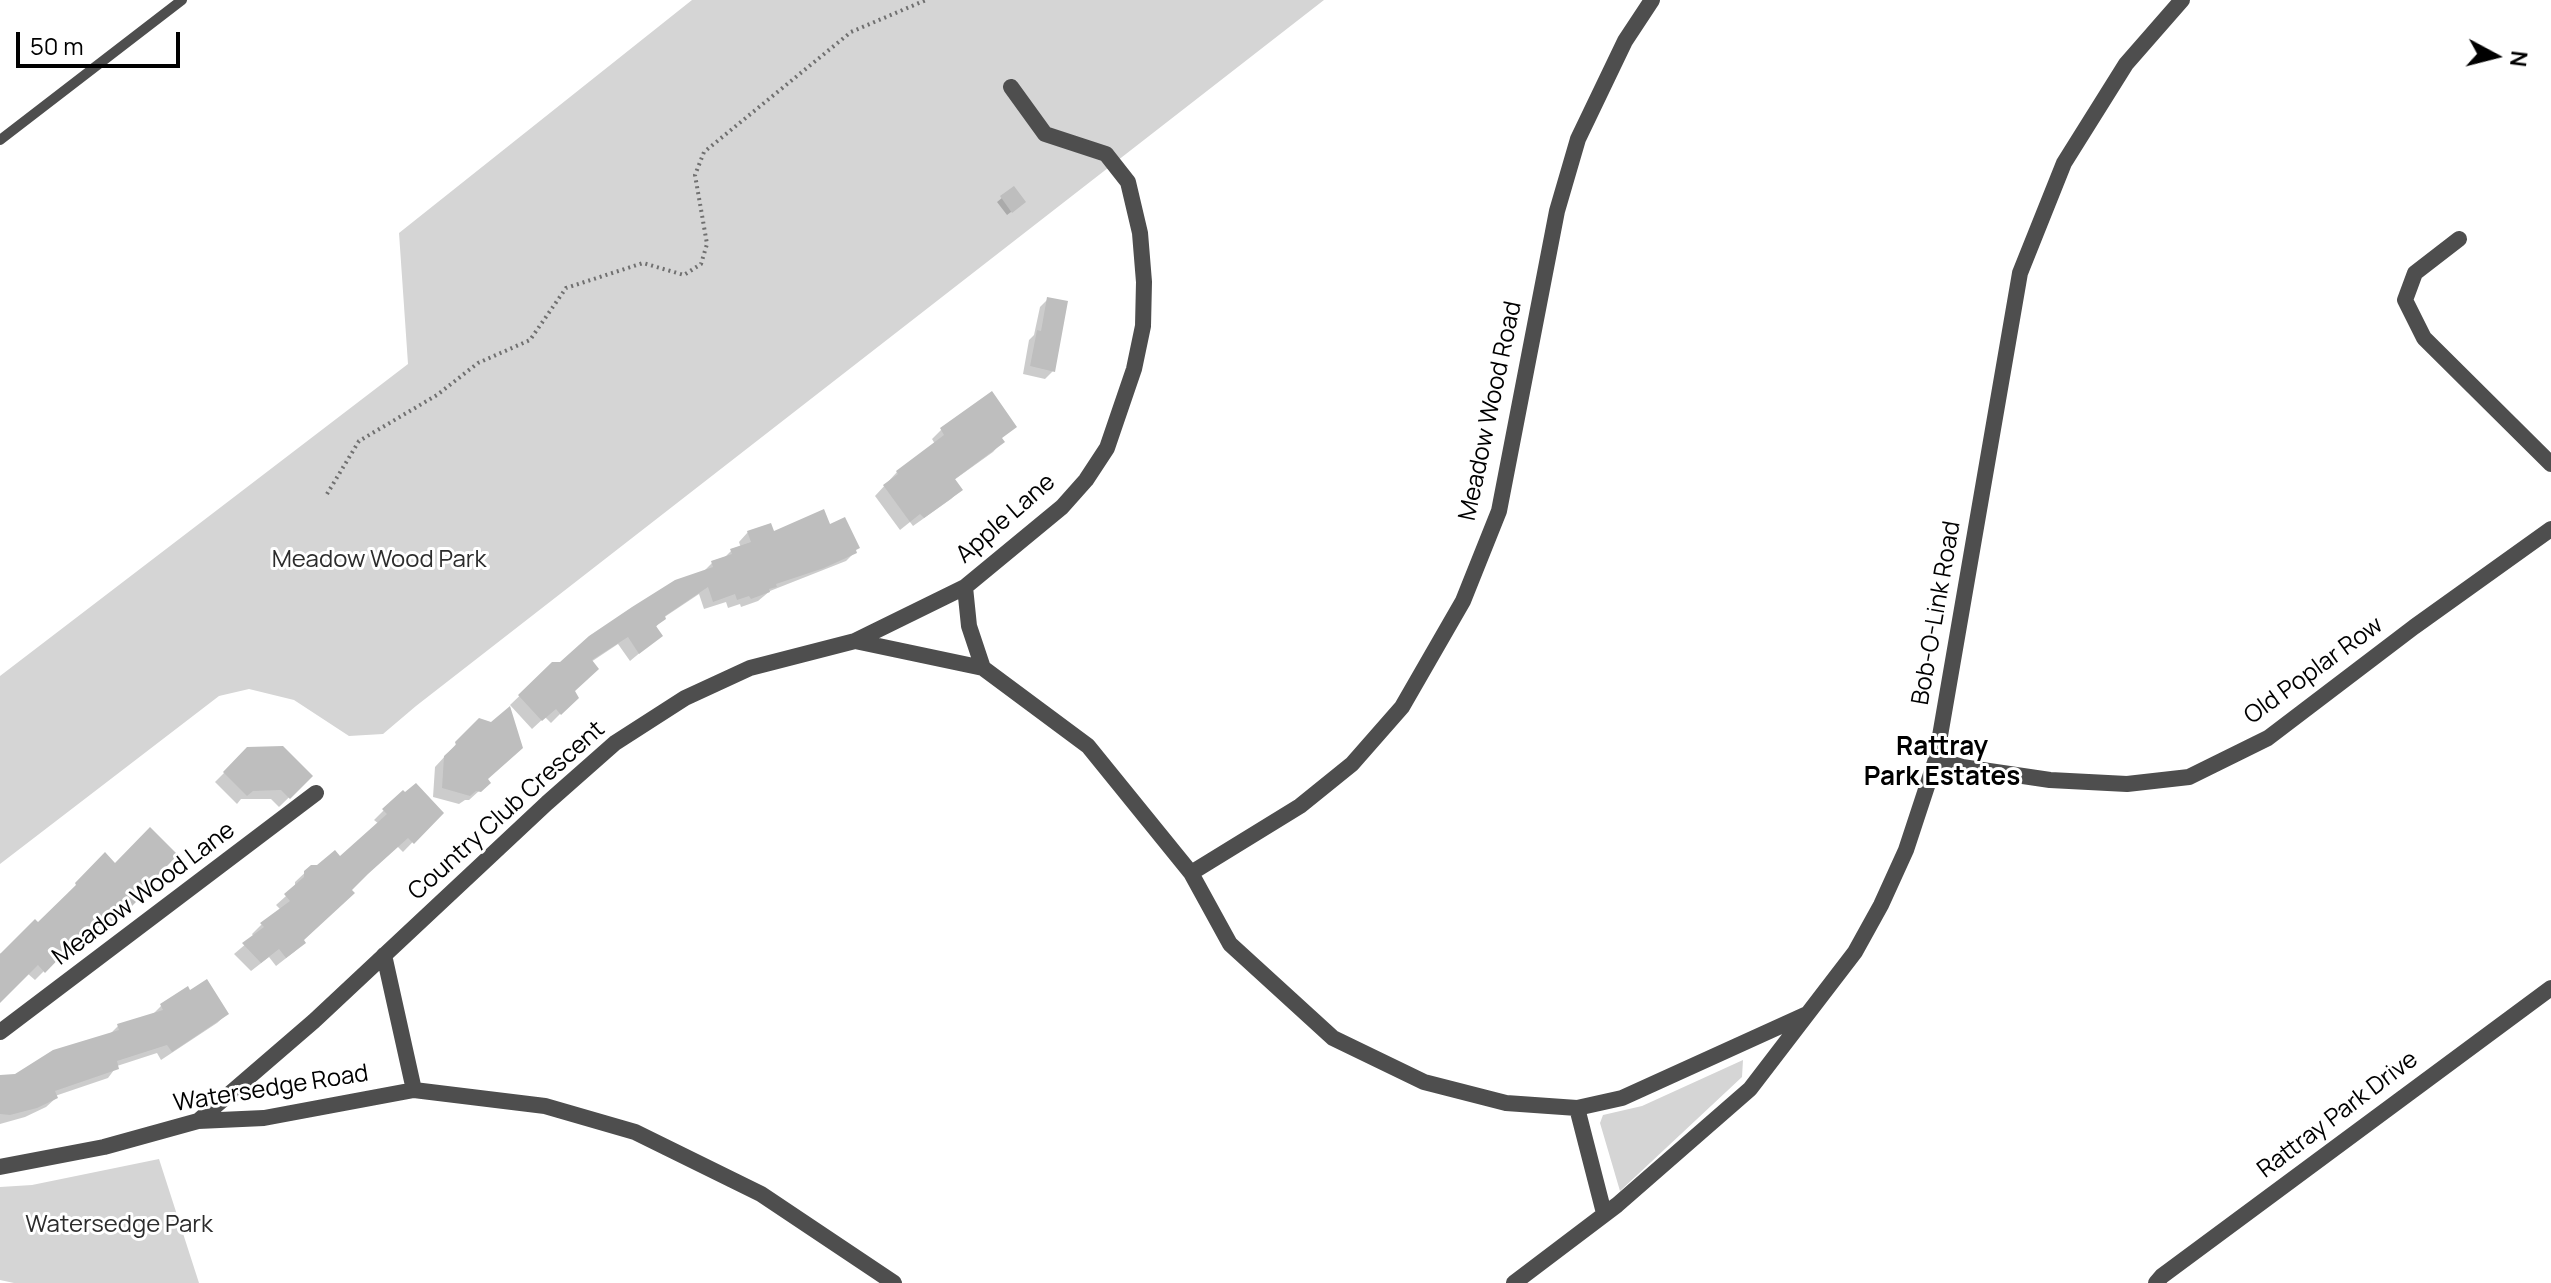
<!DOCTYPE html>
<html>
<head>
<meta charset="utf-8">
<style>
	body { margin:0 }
	#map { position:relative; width:2551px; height:1283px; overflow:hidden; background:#fff; font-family:Manrope,sans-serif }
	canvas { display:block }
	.north { position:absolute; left:2455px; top:16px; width:80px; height:80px; -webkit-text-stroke:6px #fff; paint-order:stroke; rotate:97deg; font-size:22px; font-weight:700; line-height:32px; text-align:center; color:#000 }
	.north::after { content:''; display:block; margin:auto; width:28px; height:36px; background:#000; clip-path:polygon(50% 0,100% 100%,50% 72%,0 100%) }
	.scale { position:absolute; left:16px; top:32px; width:164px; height:36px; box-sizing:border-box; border:4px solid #000; border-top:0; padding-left:10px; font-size:24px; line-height:28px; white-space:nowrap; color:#000; -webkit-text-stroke:6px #fff; paint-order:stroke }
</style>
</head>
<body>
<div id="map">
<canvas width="2551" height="1283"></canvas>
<div class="north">N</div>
<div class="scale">50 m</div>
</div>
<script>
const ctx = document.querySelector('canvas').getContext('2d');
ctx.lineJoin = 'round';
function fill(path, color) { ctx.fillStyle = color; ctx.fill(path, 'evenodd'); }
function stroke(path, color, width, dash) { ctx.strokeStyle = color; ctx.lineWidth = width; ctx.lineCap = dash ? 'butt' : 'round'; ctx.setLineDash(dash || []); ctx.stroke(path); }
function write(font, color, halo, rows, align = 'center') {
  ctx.font = font + ' Manrope,sans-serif'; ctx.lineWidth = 6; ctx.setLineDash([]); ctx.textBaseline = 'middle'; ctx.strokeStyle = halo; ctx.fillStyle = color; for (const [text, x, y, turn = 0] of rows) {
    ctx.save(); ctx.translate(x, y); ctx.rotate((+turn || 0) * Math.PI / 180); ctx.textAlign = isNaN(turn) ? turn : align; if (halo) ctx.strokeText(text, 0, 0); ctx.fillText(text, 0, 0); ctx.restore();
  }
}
fill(new Path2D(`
	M 692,0 L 1324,0 L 416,706 L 383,734 L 349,736 L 294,700 L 249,689 L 219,696 L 0,864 L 0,676 L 408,364 L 399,233 Z
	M 1743,1060 L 1742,1077 L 1620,1191 L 1600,1123 L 1603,1115 L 1642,1106 Z
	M 159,1159 L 199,1283 L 14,1283 L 0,1280 L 0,1187 L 32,1185 Z`), '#d5d5d5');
fill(new Path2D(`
	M 1013,189 L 1019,206 L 1007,215 L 997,202 Z
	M 1048,299 L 1053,371 L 1045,379 L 1023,374 L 1029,340 L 1034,335 L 1040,307 Z
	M 991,394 L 1014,427 L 1000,439 L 1002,442 L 993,452 L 954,480 L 960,490 L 951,499 L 913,526 L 910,522 L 900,530 L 875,496 L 897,472 L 935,444 L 932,439 L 941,430 Z
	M 829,526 L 855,552 L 846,561 L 770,591 L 758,601 L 741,607 L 740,604 L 728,608 L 726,602 L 704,609 L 699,594 L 663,618 L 655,628 L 660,636 L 630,661 L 618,644 L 591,662 L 573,692 L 567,707 L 551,723 L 545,717 L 532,729 L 510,705 L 553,664 L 561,664 L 702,573 L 712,563 L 723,559 L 731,551 L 741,548 L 739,542 L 748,532 L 772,534 Z
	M 469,730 L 489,782 L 469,800 L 465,800 L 459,804 L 433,797 L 435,767 Z
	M 248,749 L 311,776 L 279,807 L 271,799 L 241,799 L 237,804 L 215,782 Z
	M 384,810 L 441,813 L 403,852 L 397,846 L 356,883 L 302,940 L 304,943 L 294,952 L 276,966 L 269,957 L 251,971 L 234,954 L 254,937 L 252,934 L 262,924 L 281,910 L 276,905 L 295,888 L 295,882 L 311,867 L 340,859 L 379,824 L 374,820 Z
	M 105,855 L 143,892 L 113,923 L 107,917 L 68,955 L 64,951 L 35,980 L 27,973 L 0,999 L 0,953 L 2,955 L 38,925 Z
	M 161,1006 L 227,1014 L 217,1023 L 161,1060 L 157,1053 L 117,1066 L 108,1078 L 55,1096 L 56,1098 L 46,1107 L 25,1117 L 0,1124 L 0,1076 L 15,1076 L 109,1035 L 118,1026 L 152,1015 Z`), '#0003');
fill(new Path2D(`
	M 1014,186 L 1026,202 L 1012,213 L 1000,196 Z
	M 1047,297 L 1068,301 L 1055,372 L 1030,366 L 1037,330 L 1041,331 Z
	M 992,391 L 1017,427 L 1002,438 L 1005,442 L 955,479 L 963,490 L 924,518 L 920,514 L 910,522 L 883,485 L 898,474 L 896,471 L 944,435 L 940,428 Z
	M 824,509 L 830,524 L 845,517 L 860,548 L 856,550 L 857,553 L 824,568 L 776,584 L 777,587 L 769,589 L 770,592 L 751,599 L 749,596 L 737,600 L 735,594 L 713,602 L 708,587 L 665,616 L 666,619 L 656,626 L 663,636 L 639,654 L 628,637 L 592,660 L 599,669 L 575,691 L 579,698 L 561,715 L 556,709 L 542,721 L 518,695 L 552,662 L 560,662 L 589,636 L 632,607 L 675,580 L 713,567 L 711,561 L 732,554 L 730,549 L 751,542 L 747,531 L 771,523 L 774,531 Z
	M 510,706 L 523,748 L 488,779 L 491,783 L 481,792 L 476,791 L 470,796 L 442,788 L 444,756 L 456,745 L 455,742 L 479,718 L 491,722 Z
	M 283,746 L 313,776 L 290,799 L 281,790 L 253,791 L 247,796 L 223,772 L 247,747 Z
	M 416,783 L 444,813 L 414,844 L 408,838 L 368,874 L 352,890 L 355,893 L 304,940 L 306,943 L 286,958 L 279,949 L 261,963 L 242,943 L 264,927 L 260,923 L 290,901 L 284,894 L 304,877 L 304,871 L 311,865 L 317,865 L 335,850 L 340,856 L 387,814 L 382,809 L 403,790 L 405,792 Z
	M 150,827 L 178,855 L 143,890 L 146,892 L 123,915 L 118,909 L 78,947 L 74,943 L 45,973 L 38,965 L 0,1003 L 0,954 L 35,919 L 38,922 L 76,885 L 75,883 L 105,852 L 115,863 Z
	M 207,979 L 229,1014 L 172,1052 L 167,1045 L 117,1061 L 119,1069 L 55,1091 L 58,1098 L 37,1108 L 10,1115 L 0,1114 L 0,1075 L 15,1074 L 53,1050 L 119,1030 L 117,1024 L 163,1010 L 160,1004 L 188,986 L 190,990 Z`), '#bebebe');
stroke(new Path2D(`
	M 327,494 L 359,441 L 437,395 L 478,363 L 530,340 L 566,288 L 643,263 L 684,275 L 701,264 L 707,244 L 695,175 L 704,152 L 851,32 L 926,0`), '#707070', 4, [2, 4]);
stroke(new Path2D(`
	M 0,140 L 182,0`), '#4e4e4e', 10);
stroke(new Path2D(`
	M 2459,239 L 2415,273 L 2405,300 L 2424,338 L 2551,464
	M 965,587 L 969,626 L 983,668
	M 855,641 L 965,587 L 1062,507 L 1086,480 L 1107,448 L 1134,369 L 1143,326 L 1144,282 L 1140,233 L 1128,182 L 1106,154 L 1045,134 L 1011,87
	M 1936,759 L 1962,767 L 2050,780 L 2127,784 L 2189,777 L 2268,738 L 2414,627 L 2551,529
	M 1191,873 L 1300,806 L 1352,764 L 1402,707 L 1463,601 L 1499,511 L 1557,211 L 1578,139 L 1625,41 L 1652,0
	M 384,955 L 414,1090
	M 0,1032 L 316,793
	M 1577,1108 L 1604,1213
	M 198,1121 L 314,1021 L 547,803 L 615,743 L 685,698 L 750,668 L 855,641 L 983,668 L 1088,746 L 1191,873 L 1230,944 L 1333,1038 L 1424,1082 L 1506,1103 L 1577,1108 L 1622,1098 L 1807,1014
	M 0,1167 L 104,1147 L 198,1121 L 264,1118 L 414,1090 L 545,1106 L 635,1132 L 761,1194 L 894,1283
	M 1514,1283 L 1617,1205 L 1750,1089 L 1855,952 L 1881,905 L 1906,850 L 1936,759 L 2020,273 L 2064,163 L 2126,64 L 2182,0
	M 2156,1283 L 2162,1276 L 2551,988`), '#4e4e4e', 16);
write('24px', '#000', '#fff', [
	["Meadow Wood Road",1491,411,-78],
	["Apple Lane",1006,519,-41],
	["Bob-O-Link Road",1937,613,-80],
	["Old Poplar Row",2314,671,-36],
	["Country Club Crescent",507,811,-42],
	["Meadow Wood Lane",144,894,-37],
	["Watersedge Road",271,1089,-9],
	["Rattray Park Drive",2338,1115,-37]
]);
write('24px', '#2c2c2c', '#fff', [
	["Meadow Wood Park",379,560],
	["Watersedge Park",119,1225]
]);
write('bold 26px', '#000', '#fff', [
	["Rattray",1942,748],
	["Park Estates",1942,778]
]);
</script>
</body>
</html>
